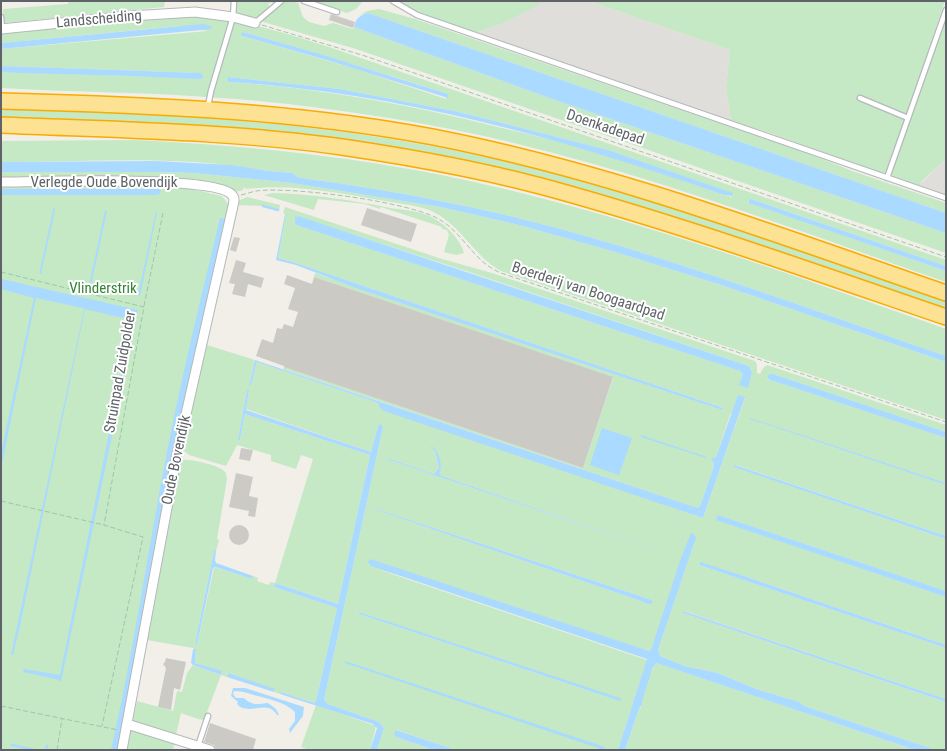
<!DOCTYPE html>
<html>
<head>
<meta charset="utf-8">
<style>
	body { margin:0 }
	#map { position:relative; width:947px; height:751px; overflow:hidden; background:#f1efe8; font-family:"Roboto Condensed",sans-serif }
	canvas { display:block }
	.frame { position:absolute; inset:0; border:2px solid #5f6368; pointer-events:none }
</style>
</head>
<body>
<div id="map">
<canvas width="947" height="751"></canvas>
<div class="frame"></div>
</div>
<script>
const ctx = document.querySelector('canvas').getContext('2d');
ctx.lineJoin = 'round';
function fill(path, color) { ctx.fillStyle = color; ctx.fill(path, 'evenodd'); }
function stroke(path, color, width, dash) { ctx.strokeStyle = color; ctx.lineWidth = width; ctx.lineCap = dash ? 'butt' : 'round'; ctx.setLineDash(dash || []); ctx.stroke(path); }
function write(font, color, halo, rows, align = 'center') {
  ctx.font = font + ' "Roboto Condensed",sans-serif'; ctx.lineWidth = 4; ctx.setLineDash([]); ctx.textBaseline = 'middle'; ctx.strokeStyle = halo; ctx.fillStyle = color; for (const [text, x, y, turn = 0] of rows) {
    ctx.save(); ctx.translate(x, y); ctx.rotate((+turn || 0) * Math.PI / 180); ctx.textAlign = isNaN(turn) ? turn : align; if (halo) ctx.strokeText(text, 0, 0); ctx.fillText(text, 0, 0); ctx.restore();
  }
}
fill(new Path2D(`
	M 540,1 L 589,1 L 730,50 L 726,87 L 731,121 L 475,33 L 504,23 L 537,5 Z
	M 946,159 L 946,195 L 920,187 L 921,183 Z`), '#e0deda');
fill(new Path2D(`
	M 68,1 L 165,1 L 164,7 L 4,23 L 3,9 L 68,4 Z
	M 236,1 L 279,1 L 274,5 L 271,2 L 268,4 L 270,8 L 256,18 L 240,17 L 237,14 Z
	M 289,1 L 298,3 L 303,17 L 309,22 L 324,26 L 333,23 L 353,29 L 354,27 L 555,100 L 946,233 L 946,253 L 356,49 L 260,21 L 284,2 Z
	M 310,1 L 363,1 L 356,9 L 347,13 Z
	M 395,1 L 540,1 L 538,5 L 504,23 L 475,33 L 416,12 Z
	M 589,1 L 945,1 L 888,171 L 882,174 L 770,133 L 731,121 L 726,87 L 730,50 Z
	M 379,9 L 415,19 L 807,153 L 855,172 L 946,203 L 946,213 L 368,13 L 359,16 L 367,11 Z
	M 946,15 L 946,159 L 921,182 L 920,187 L 894,179 L 891,173 Z
	M 197,16 C 243,19 288,34 332,48 L 946,260 L 946,266 L 760,202 L 751,199 L 748,202 L 946,271 L 946,282 C 773,222 600,155 419,123 C 348,111 277,101 206,97 C 138,92 69,92 1,88 L 1,72 L 203,78 L 202,74 L 198,73 L 1,66 L 1,49 L 208,31 L 180,26 L 1,43 L 1,32 L 135,18 ZM 243,32 C 312,52 380,72 448,94 L 446,99 L 353,68 L 242,36 ZM 229,77 L 340,89 L 459,112 L 608,150 L 732,193 L 734,194 L 732,197 L 724,195 C 684,181 645,167 605,155 C 571,144 536,136 502,128 C 412,105 321,88 228,82 L 227,78 Z
	M 1,109 C 160,113 316,121 471,154 C 633,188 789,248 946,302 L 946,309 C 775,251 606,187 428,153 C 287,126 144,121 1,118 Z
	M 134,140 C 261,146 388,160 513,191 C 660,227 803,279 946,329 L 946,356 C 824,314 703,269 579,234 C 490,209 399,191 308,179 L 297,177 L 293,173 C 260,171 228,164 195,162 C 131,158 66,162 1,162 L 1,141 Z
	M 1,172 L 156,172 L 194,173 L 292,183 L 440,207 L 515,224 L 615,252 L 718,284 L 946,362 L 946,420 L 501,271 C 476,257 463,230 439,215 C 425,206 407,205 391,202 C 344,194 294,183 246,189 L 244,187 L 243,190 C 227,196 198,182 180,180 C 121,173 61,178 1,177 Z
	M 1,185 L 146,185 L 191,189 L 222,196 L 228,204 L 229,211 L 123,727 L 150,570 L 112,750 L 1,750 Z
	M 273,193 C 312,194 352,200 390,208 C 405,210 422,211 435,219 C 447,226 460,239 464,253 L 456,255 L 444,252 L 449,235 L 447,230 L 442,229 L 442,227 L 381,207 L 380,209 L 365,204 L 318,199 L 314,210 L 264,195 Z
	M 247,197 L 280,205 L 279,211 L 265,206 L 236,205 L 238,201 Z
	M 285,207 L 442,259 L 492,273 L 755,361 L 757,365 L 757,373 L 760,374 L 763,368 L 767,365 L 946,425 L 946,432 L 773,374 L 769,374 L 767,379 L 946,438 L 946,483 L 750,419 L 946,485 L 946,536 L 736,465 L 735,467 L 946,539 L 946,591 L 718,515 L 717,520 L 946,597 L 946,645 L 741,575 L 699,563 L 699,565 L 946,648 L 946,699 L 684,611 L 683,613 L 946,702 L 946,750 L 936,750 L 804,706 L 799,702 L 756,689 L 718,673 L 685,666 L 660,656 L 658,650 L 696,538 L 651,650 L 649,651 L 371,567 L 647,660 L 618,750 L 456,750 L 397,730 L 396,737 L 434,750 L 377,750 L 384,728 L 379,722 L 328,704 L 324,700 L 383,427 L 378,426 L 371,452 L 246,409 L 249,390 L 247,390 L 238,440 L 240,440 L 245,414 L 370,455 L 338,604 L 275,583 L 274,587 L 337,608 L 316,701 L 314,703 L 281,692 L 280,694 L 274,692 L 275,690 L 228,673 L 227,677 L 221,675 L 204,720 L 198,719 L 181,713 L 176,735 L 135,723 L 133,720 L 137,701 L 173,711 L 177,691 L 182,692 L 187,673 L 193,665 L 221,675 L 222,672 L 195,663 L 196,650 L 193,648 L 147,640 L 161,553 L 181,460 C 188,458 219,465 224,471 C 227,473 226,475 227,479 L 217,539 L 219,540 L 216,551 L 214,551 L 195,644 L 197,645 L 214,567 L 252,579 L 253,576 L 258,578 L 257,581 L 269,585 L 270,582 L 275,583 L 313,459 L 301,455 L 296,469 L 271,461 L 271,455 L 237,445 L 226,466 L 189,455 L 184,451 L 182,447 L 207,345 L 255,360 L 249,384 L 251,385 L 257,362 L 378,403 L 378,405 L 703,518 L 745,398 L 730,415 L 716,457 L 713,461 L 714,463 L 713,469 L 700,506 L 698,508 L 283,369 L 284,367 L 583,468 L 613,378 L 314,277 L 315,273 L 722,410 L 723,408 L 296,263 L 278,258 L 279,253 L 286,214 L 283,213 ZM 296,216 L 463,270 L 749,366 L 752,372 L 743,375 L 740,371 L 299,226 L 295,224 ZM 433,448 C 439,456 443,465 438,474 L 442,476 L 669,554 L 386,459 L 387,458 L 434,474 L 439,468 L 435,451 ZM 376,509 L 652,600 L 653,601 L 641,601 L 376,510 ZM 359,612 L 620,701 L 359,614 Z
	M 656,663 L 915,750 L 625,750 L 639,709 L 641,708 C 642,694 648,674 656,663 Z
	M 316,705 L 376,726 L 370,750 L 309,750 L 301,747 Z
	M 133,729 L 175,740 L 173,750 L 126,750 L 130,731 Z`), '#c5e8c5');
fill(new Path2D(`
	M 368,13 L 946,213 L 946,233 L 555,100 L 354,27 C 356,18 359,16 368,13 Z
	M 203,24 L 211,26 L 212,29 L 1,49 L 1,43 Z
	M 243,32 L 320,54 L 448,94 L 448,98 L 330,61 L 242,36 L 241,34 Z
	M 1,66 L 201,73 L 203,76 L 203,78 L 199,79 L 131,76 L 19,73 L 1,72 Z
	M 228,77 L 340,89 L 459,112 L 608,150 L 733,193 L 733,196 L 724,195 C 564,139 398,92 228,82 L 227,78 Z
	M 157,161 L 231,165 L 269,171 L 293,173 L 297,177 L 308,179 C 399,191 490,209 579,234 C 703,269 824,314 946,356 L 946,362 L 718,284 L 615,252 L 515,224 L 440,207 L 292,183 L 194,173 L 156,172 L 1,172 L 1,162 Z
	M 1,189 L 159,189 L 161,191 L 160,194 L 156,195 L 1,195 Z
	M 751,199 L 946,266 L 946,271 L 749,203 L 749,200 Z
	M 54,206 L 55,210 L 41,274 L 40,274 L 40,270 Z
	M 105,211 L 107,211 L 91,285 L 89,285 Z
	M 156,211 L 157,212 L 140,296 L 138,295 Z
	M 285,214 L 286,214 L 279,253 L 278,258 L 296,263 L 723,408 L 722,410 L 356,288 L 296,265 L 276,260 Z
	M 298,216 L 749,366 L 752,372 L 748,388 L 739,385 L 743,375 L 740,371 L 299,226 L 295,224 L 295,217 Z
	M 220,218 L 225,219 L 167,477 L 136,657 L 117,750 L 111,750 C 134,650 148,548 168,447 C 183,370 202,294 220,218 Z
	M 1,279 L 138,310 L 62,677 L 60,682 L 56,679 L 23,672 L 24,669 L 60,675 L 132,320 L 85,309 L 20,626 L 13,655 L 11,655 L 84,310 L 83,308 L 36,298 L 1,468 L 1,453 L 34,298 L 1,289 Z
	M 255,360 L 698,508 L 700,506 L 713,469 L 714,463 L 711,459 L 716,457 L 738,395 L 745,397 L 703,518 L 384,411 L 379,407 L 378,403 L 257,362 L 251,385 L 249,385 Z
	M 769,374 L 773,374 L 946,432 L 946,438 L 770,380 L 767,378 Z
	M 247,390 L 249,390 L 246,410 L 371,452 L 378,426 L 381,424 L 383,427 L 324,700 L 328,704 L 379,722 L 384,728 L 377,750 L 370,750 L 377,728 L 373,724 L 280,694 L 281,692 L 314,703 L 316,701 L 337,608 L 274,587 L 275,583 L 338,604 L 370,455 L 245,414 L 240,440 L 238,440 Z
	M 750,418 L 946,483 L 946,485 L 750,419 Z
	M 602,428 L 632,438 L 619,475 L 590,465 Z
	M 641,435 L 707,457 L 706,458 L 641,437 Z
	M 430,446 L 434,448 C 440,456 443,465 439,474 L 442,476 L 669,554 L 386,459 L 387,458 L 434,474 L 439,468 L 435,451 Z
	M 735,465 L 946,536 L 946,539 L 734,467 Z
	M 376,509 L 652,600 L 653,602 L 649,604 L 641,601 L 376,510 Z
	M 718,515 L 946,591 L 946,597 L 716,520 Z
	M 691,533 L 694,534 L 696,538 L 658,650 L 660,656 L 685,666 L 718,673 L 756,689 L 799,702 L 804,706 L 936,750 L 915,750 L 656,663 L 652,669 L 642,701 L 642,705 L 639,709 L 625,750 L 618,750 L 647,659 L 371,566 L 368,562 L 370,559 L 649,651 L 651,650 L 681,558 Z
	M 214,551 L 216,551 L 215,560 L 216,563 L 253,576 L 252,579 L 215,567 L 213,568 L 197,645 L 195,644 Z
	M 700,562 L 741,575 L 946,645 L 946,648 L 699,565 Z
	M 683,611 L 946,699 L 946,702 L 683,613 Z
	M 359,612 L 620,698 L 621,700 L 620,701 L 359,614 Z
	M 193,649 L 196,649 L 195,663 L 222,671 L 221,675 L 193,665 L 191,663 Z
	M 345,661 L 605,747 L 604,750 L 345,663 Z
	M 228,673 L 275,689 L 274,692 L 227,677 Z
	M 233,688 L 245,688 L 304,707 L 303,716 L 290,733 L 289,729 L 295,721 L 295,712 C 284,702 272,700 258,696 C 250,694 243,691 234,691 L 233,694 L 236,698 L 244,698 C 252,706 258,704 268,703 L 276,709 L 279,715 L 277,715 C 267,698 249,717 237,704 L 238,702 L 231,696 Z
	M 396,730 L 456,750 L 434,750 L 396,737 L 394,734 Z`), '#aadaff');
stroke(new Path2D(`
	M 263,206 L 278,210
	M 12,745 L 34,750
	M 46,750 L 47,746`), '#aadaff', 2.5);
fill(new Path2D(`
	M 331,14 L 355,22 L 353,28 L 329,20 Z
	M 367,208 L 417,224 L 411,242 L 361,225 Z
	M 234,237 L 240,238 L 236,252 L 230,250 Z
	M 236,260 L 246,263 L 243,272 L 264,278 L 261,288 L 248,284 L 245,297 L 232,294 L 235,284 L 229,283 Z
	M 287,275 L 312,284 L 314,277 L 613,377 L 583,468 L 284,367 L 284,366 L 256,356 L 262,339 L 273,343 L 277,328 L 282,329 L 284,324 L 293,327 L 298,312 L 288,309 L 295,288 L 284,284 Z
	M 241,448 L 253,450 L 250,461 L 239,459 Z
	M 236,473 L 253,477 L 249,496 L 258,498 L 255,517 L 248,516 L 249,511 L 229,507 Z
	M229 535a10 10 0 1 1 20 0a10 10 0 1 1-20 0Z
	M 166,658 L 186,662 L 180,690 L 174,688 L 171,710 L 158,707 L 166,668 L 163,664 L 165,662 Z
	M 210,723 L 256,739 L 253,750 L 216,750 L 214,745 L 204,742 Z`), '#cccac5');
const lane = new Path2D(`
	M 304,1 L 337,12
	M 393,1 L 417,15 L 946,198
	M 1,17 L 2,29
	M 255,23 L 281,1
	M 860,98 L 908,118
	M 208,106 L 211,91 L 233,17 L 234,1
	M 887,178 L 946,10
	M 198,746 L 208,716`);
const street = new Path2D(`
	M 1,29 L 130,16 L 195,12 L 233,17 L 255,23
	M 1,182 C 34,182 217,175 232,195 C 235,198 234,202 233,206 L 177,454 L 122,750
	M 127,724 L 210,750`);
const highway = new Path2D(`
	M 1,101 C 146,105 290,110 433,137 C 609,171 777,235 946,293
	M 1,125 C 115,130 229,131 342,147 C 417,158 493,172 566,193 C 694,229 820,274 946,317`);
stroke(lane, '#b5b8bc', 7);
stroke(street, '#b5b8bc', 11);
stroke(highway, '#f9ab00', 18);
stroke(new Path2D(`
	M 262,25 L 365,56 L 946,257
	M 241,195 C 246,194 251,192 256,191 C 290,186 415,202 442,221 C 465,236 474,262 501,273 L 946,422
	M 1,272 L 144,307 L 104,525
	M 144,306 L 163,213
	M 1,501 L 104,525 L 143,537 L 102,726
	M 1,706 L 118,730
	M 57,750 L 62,719`), '#9cc7a9', 1, [5, 2.5]);
stroke(lane, '#fff', 4.5);
stroke(street, '#fff', 9);
stroke(highway, '#fde293', 15);
write('15px', '#5f6368', '#fff', [
	["Landscheiding",99,20,-5],
	["Doenkadepad",605,128,19],
	["Verlegde Oude Bovendijk",104,183],
	["Boerderij van Boogaardpad",588,292,18],
	["Struinpad Zuidpolder",121,372,-80],
	["Oude Bovendijk",177,460,-78]
]);
write('15px', '#348238', '#fff', [
	["Vlinderstrik",103,289]
]);
</script>
</body>
</html>
